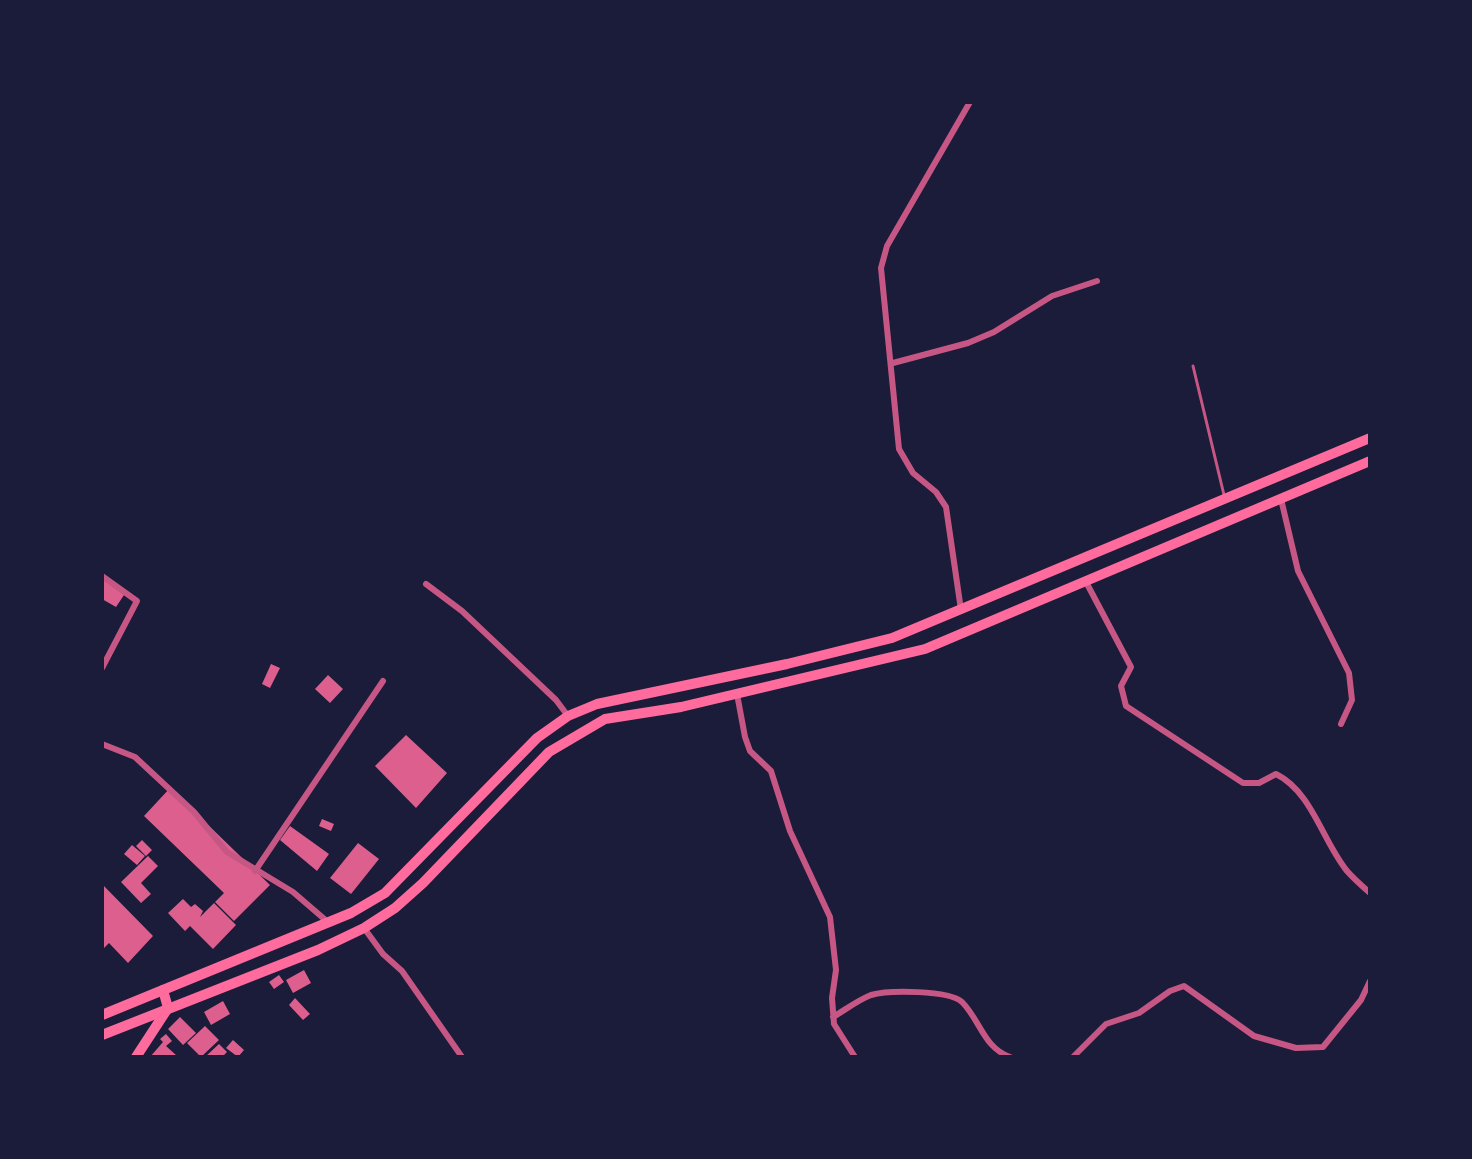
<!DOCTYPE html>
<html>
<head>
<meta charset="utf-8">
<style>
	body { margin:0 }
	#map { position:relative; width:1472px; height:1159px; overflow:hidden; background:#1b1b3a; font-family:Figtree,sans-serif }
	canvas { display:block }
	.frame { position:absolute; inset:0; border:104px solid #1b1b3a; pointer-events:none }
</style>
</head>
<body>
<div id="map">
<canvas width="1472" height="1159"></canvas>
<div class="frame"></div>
</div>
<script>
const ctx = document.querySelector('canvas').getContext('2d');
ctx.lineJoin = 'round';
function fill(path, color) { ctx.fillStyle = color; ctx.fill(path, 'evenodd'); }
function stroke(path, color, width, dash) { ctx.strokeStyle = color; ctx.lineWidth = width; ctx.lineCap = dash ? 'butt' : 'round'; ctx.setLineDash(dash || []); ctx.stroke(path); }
fill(new Path2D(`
	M 102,577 L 126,592 L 116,607 L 102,599 Z
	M 271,664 L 280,668 L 270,688 L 262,684 Z
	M 328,675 L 343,689 L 330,703 L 315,689 Z
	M 406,735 L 447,773 L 416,808 L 375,766 Z
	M 170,788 L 270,885 L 234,921 L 215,902 L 224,893 L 144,816 Z
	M 322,819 L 334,824 L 331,831 L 319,826 Z
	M 290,826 L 329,854 L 317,871 L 280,840 Z
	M 142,840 L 152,850 L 146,856 L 136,846 Z
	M 358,843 L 379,859 L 351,894 L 330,878 Z
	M 132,845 L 145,856 L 137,865 L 124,854 Z
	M 148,856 L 158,866 L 141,883 L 151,894 L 141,903 L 121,882 Z
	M 102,884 L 153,936 L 128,963 L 109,943 L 102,950 Z
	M 183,899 L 191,907 L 195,904 L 203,911 L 200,917 L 214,903 L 236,925 L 213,949 L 190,926 L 185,931 L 168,913 Z
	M 304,970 L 311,983 L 293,993 L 286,980 Z
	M 279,975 L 284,982 L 274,989 L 269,982 Z
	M 295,998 L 310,1014 L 303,1020 L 289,1005 Z
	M 223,1001 L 230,1014 L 211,1025 L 204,1012 Z
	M 180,1017 L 196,1033 L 183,1045 L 168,1029 Z
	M 205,1026 L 219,1040 L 201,1057 L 187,1043 Z
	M 166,1034 L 172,1041 L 166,1046 L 176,1055 L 150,1057 L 163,1042 L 160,1039 Z
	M 233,1040 L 244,1050 L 238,1057 L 226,1048 Z
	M 219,1044 L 227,1052 L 222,1057 L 205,1057 Z`), '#dd5f8e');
stroke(new Path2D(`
	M 1193,366 L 1224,495`), '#c65784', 3);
stroke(new Path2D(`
	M 893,363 L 968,343 L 994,332 L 1052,296 L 1097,281
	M 1281,499 L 1298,571 L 1349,673 L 1352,700 L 1341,724
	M 102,576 L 137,601 L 102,668
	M 1085,580 L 1131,667 L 1121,686 L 1126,706 L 1243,783 L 1259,783 L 1276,774 C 1312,792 1322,840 1347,871 C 1354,879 1362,886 1370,893
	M 426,584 L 462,611 L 556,700 L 568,716
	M 961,610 L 946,507 L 936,492 L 913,473 L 899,449 L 881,268 L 887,246 L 970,102
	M 737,694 L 745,737 L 750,751 L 771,771 L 790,831 L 830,917 L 836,970 L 832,998 L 834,1024 L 855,1057
	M 102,744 L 135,757 L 194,812 L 227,852 L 293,892 L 329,923
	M 255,871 L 383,681
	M 364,928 L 383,954 L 402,971 L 462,1057
	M 833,1017 C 845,1010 858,1000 871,995 C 888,990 949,990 962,1002 C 980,1020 984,1048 1010,1057
	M 1073,1057 L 1106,1024 L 1139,1013 L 1170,991 L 1184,986 L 1254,1036 L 1296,1048 L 1323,1047 L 1361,1000 L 1370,981`), '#c65784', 6);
stroke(new Path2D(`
	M 136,1057 L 168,1008 L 163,990`), '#ff6b9d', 10);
stroke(new Path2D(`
	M 102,1015 L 351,913 L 385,893 L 537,738 L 568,716 L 597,704 L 787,664 L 892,638 L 1370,438
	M 102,1035 L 318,950 L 364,928 L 395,908 L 423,883 L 549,752 L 605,719 L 681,707 L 925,649 L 1370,461`), '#ff6b9d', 10);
</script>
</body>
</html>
